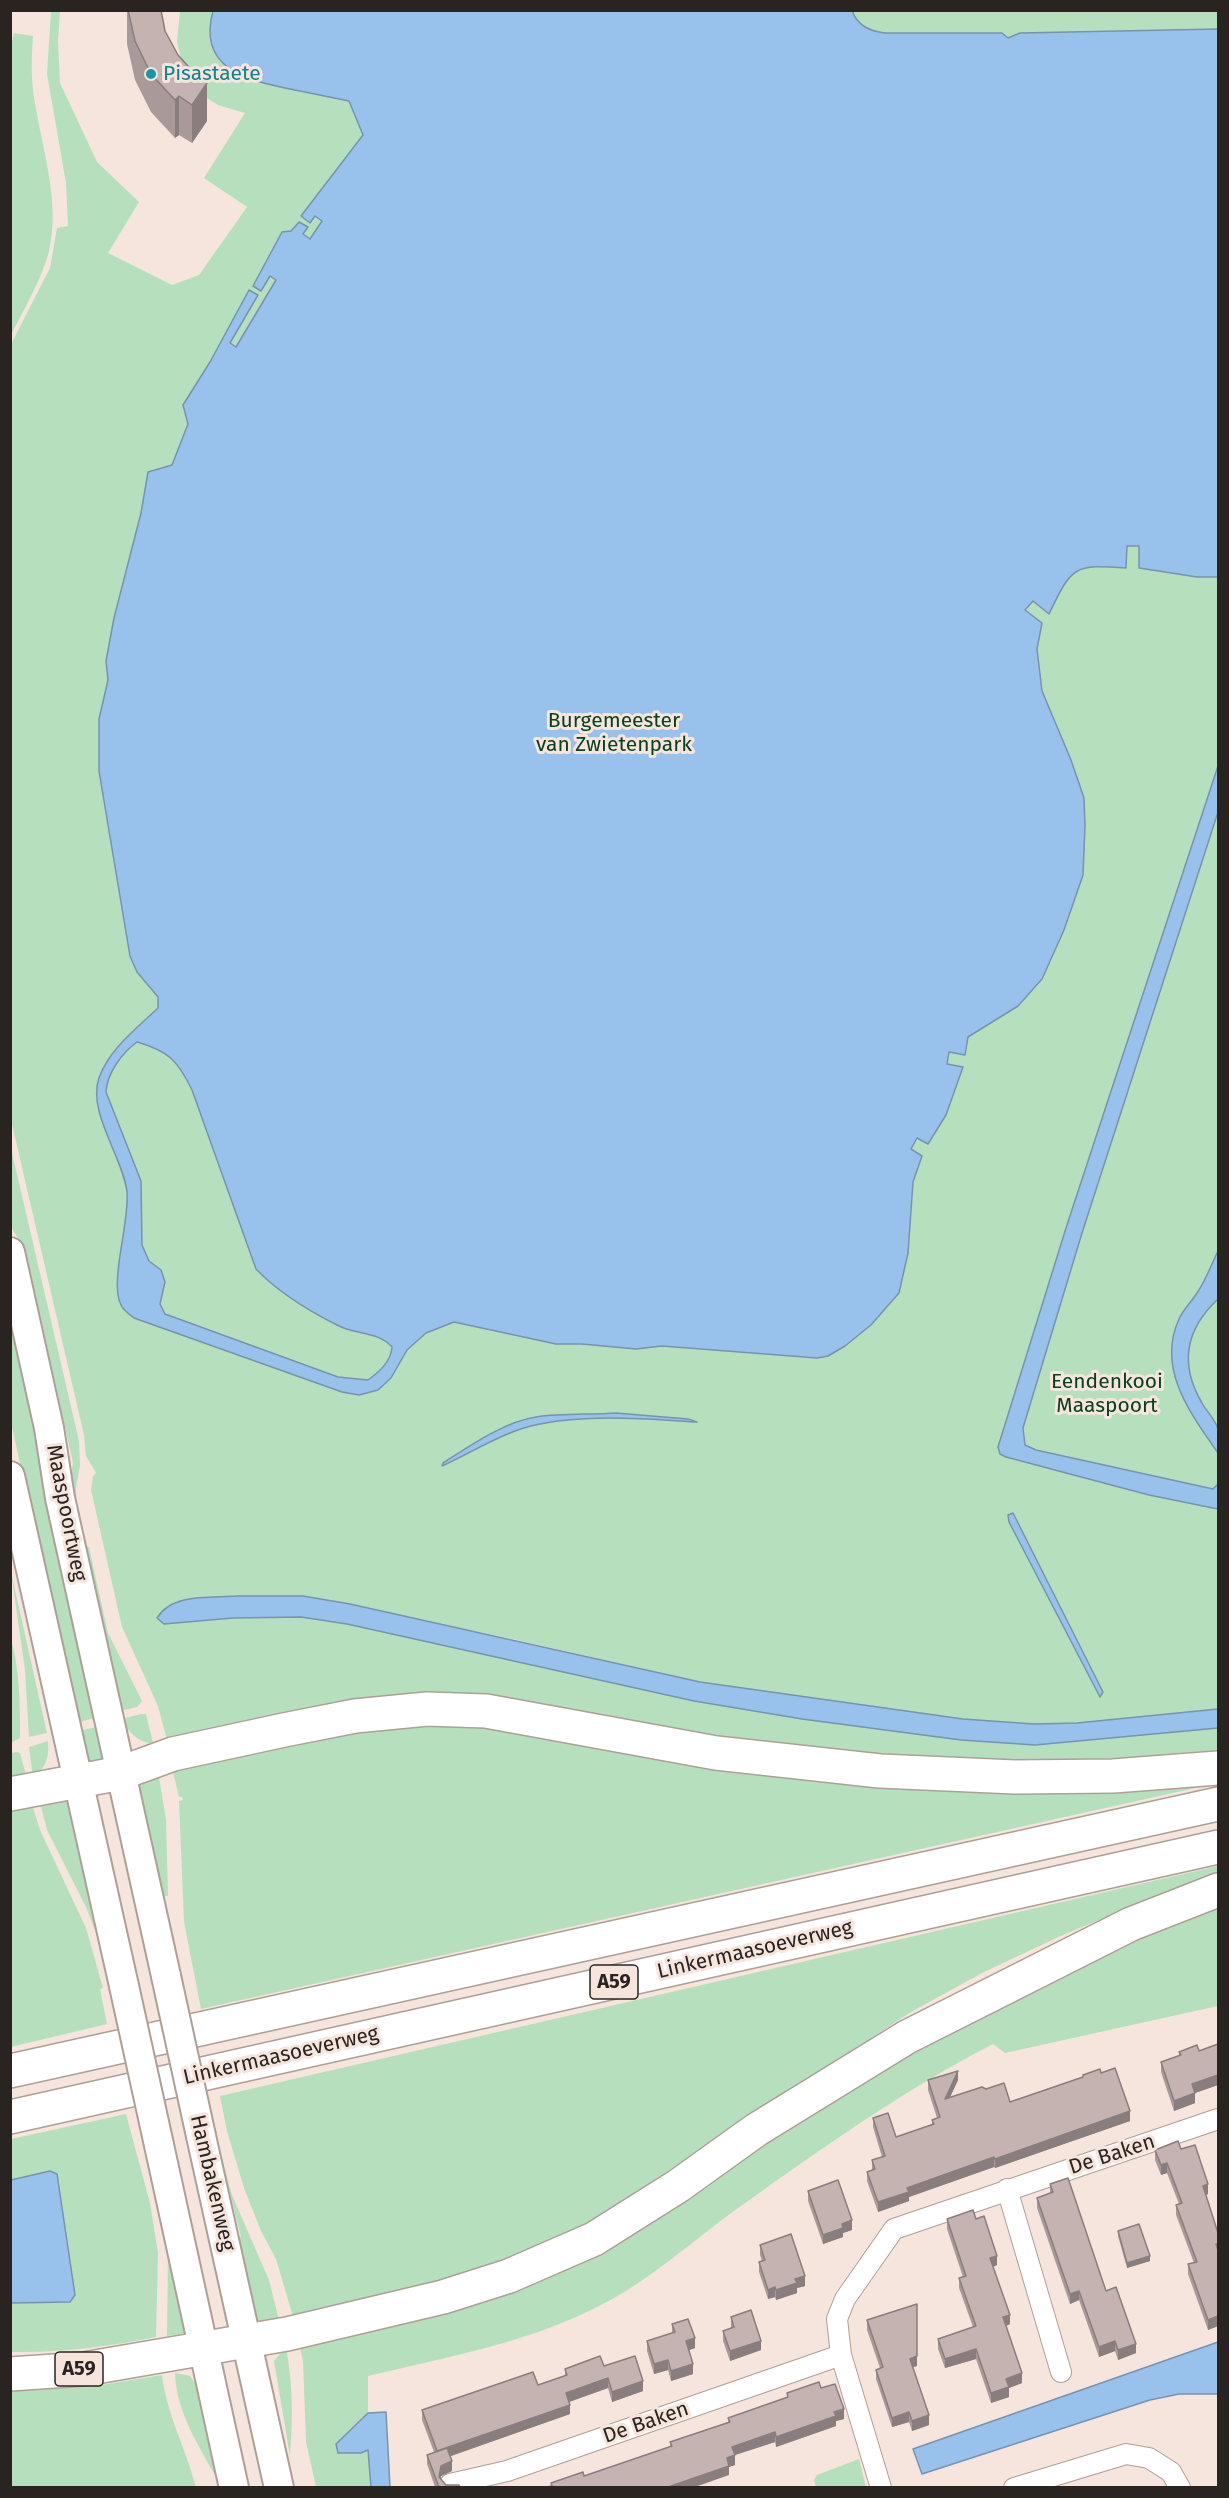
<!DOCTYPE html>
<html>
<head>
<meta charset="utf-8">
<style>
	body { margin:0 }
	#map { position:relative; width:1229px; height:2498px; overflow:hidden; background:#f6e5dd; font-family:"Fira Sans",sans-serif }
	canvas { display:block }
	.frame { position:absolute; inset:0; border:12px solid #2a2421; pointer-events:none }
</style>
</head>
<body>
<div id="map">
<canvas width="1229" height="2498"></canvas>
<div class="frame"></div>
</div>
<script>
const ctx = document.querySelector('canvas').getContext('2d');
ctx.lineJoin = 'round';
function fill(path, color) { ctx.fillStyle = color; ctx.fill(path, 'evenodd'); }
function stroke(path, color, width, dash) { ctx.strokeStyle = color; ctx.lineWidth = width; ctx.lineCap = dash ? 'butt' : 'round'; ctx.setLineDash(dash || []); ctx.stroke(path); }
function write(font, color, halo, rows, align = 'center') {
  ctx.font = font + ' "Fira Sans",sans-serif'; ctx.lineWidth = 6; ctx.setLineDash([]); ctx.textBaseline = 'middle'; ctx.strokeStyle = halo; ctx.fillStyle = color; for (const [text, x, y, turn = 0] of rows) {
    ctx.save(); ctx.translate(x, y); ctx.rotate((+turn || 0) * Math.PI / 180); ctx.textAlign = isNaN(turn) ? turn : align; if (halo) ctx.strokeText(text, 0, 0); ctx.fillText(text, 0, 0); ctx.restore();
  }
}
fill(new Path2D(`
	M 51,11 L 60,11 L 58,41 L 60,83 L 97,162 L 139,202 L 108,253 L 172,285 L 199,275 L 247,207 L 204,178 L 245,113 L 218,105 L 205,97 L 182,64 L 177,41 L 180,11 L 1218,11 L 1218,1709 L 1077,1723 L 1034,1724 L 963,1719 L 700,1682 L 513,1639 L 303,1596 L 237,1596 L 182,1600 L 164,1624 L 233,1618 L 301,1617 L 347,1624 L 694,1701 L 802,1719 L 961,1740 L 1035,1745 L 1218,1728 L 1218,1750 L 1154,1756 L 1012,1764 L 821,1754 L 609,1718 L 445,1696 L 378,1697 L 339,1702 L 168,1744 L 158,1706 L 122,1627 L 91,1490 L 93,1476 L 96,1473 L 86,1456 L 84,1435 L 11,1120 L 10,346 L 50,268 L 57,228 L 68,226 L 66,183 L 47,74 Z
	M 14,33 L 33,36 C 31,61 31,85 36,109 C 44,155 60,204 49,251 C 43,276 23,312 11,335 L 10,49 Z
	M 10,1144 L 79,1441 L 80,1465 L 76,1488 L 76,1503 C 63,1494 71,1476 73,1463 L 26,1251 L 11,1227 Z
	M 10,1324 L 98,1717 L 76,1723 L 11,1422 Z
	M 81,1544 L 89,1547 L 108,1633 L 142,1701 L 137,1707 L 120,1711 Z
	M 11,1572 L 47,1733 L 29,1737 L 25,1670 Z
	M 10,1635 C 20,1669 20,1703 20,1738 L 11,1743 Z
	M 141,1714 L 146,1714 L 153,1743 C 139,1744 128,1731 121,1719 Z
	M 434,1721 L 1218,1783 L 201,2009 L 184,1922 L 179,1801 L 183,1800 L 182,1797 L 179,1797 L 172,1768 L 318,1735 Z
	M 100,1726 L 108,1765 L 89,1772 L 79,1731 Z
	M 48,1741 C 49,1757 47,1767 33,1777 L 29,1747 Z
	M 17,1752 L 20,1753 L 27,1779 L 11,1782 L 11,1753 Z
	M 158,1771 L 166,1819 L 168,1896 L 158,1896 L 136,1778 Z
	M 70,1798 L 81,1848 L 78,1849 L 101,1946 L 86,1907 L 47,1830 L 39,1799 Z
	M 31,1801 L 40,1830 L 86,1928 L 103,1988 L 100,1989 L 107,2024 L 11,2047 L 10,1805 Z
	M 1218,1866 L 1218,1874 L 1170,1890 L 1063,1935 L 984,1972 L 911,2012 L 642,2188 L 591,2226 L 527,2260 L 294,2320 L 276,2259 L 261,2231 L 244,2188 L 227,2131 L 220,2096 Z
	M 1218,1903 L 1218,2006 L 1005,2053 L 993,2044 C 904,2090 822,2148 741,2206 C 696,2238 654,2277 605,2303 C 532,2342 448,2357 368,2376 L 368,2413 L 356,2424 L 368,2449 L 371,2487 L 316,2487 L 306,2442 L 303,2361 L 298,2340 L 490,2296 L 553,2276 L 619,2243 L 737,2157 L 833,2092 L 1047,1975 Z
	M 126,2114 L 150,2203 L 158,2253 L 156,2337 C 107,2347 60,2353 11,2352 L 11,2303 L 70,2302 L 50,2171 L 11,2180 L 11,2139 Z
	M 212,2123 L 232,2195 L 269,2280 L 280,2324 L 255,2324 L 235,2239 L 241,2237 Z
	M 168,2252 L 186,2333 L 167,2336 Z
	M 286,2347 C 293,2385 293,2418 290,2456 L 274,2361 Z
	M 175,2373 L 190,2376 L 196,2384 L 219,2482 C 200,2448 176,2412 175,2373 Z
	M 162,2375 C 167,2415 186,2449 196,2487 L 11,2487 L 11,2391 L 89,2387 Z
	M 859,2459 L 866,2487 L 816,2487 L 814,2480 L 817,2475 Z`), '#b6e0bd');
const water = new Path2D(`
	M 852,10 C 857,26 870,31 885,33 L 1002,33 L 1008,38 L 1020,33 L 1218,29 L 1218,577 L 1197,577 L 1139,568 L 1139,546 L 1127,546 L 1126,568 C 1074,564 1072,566 1049,614 L 1033,601 L 1025,610 L 1042,623 L 1037,649 L 1042,691 L 1071,760 L 1084,798 L 1085,826 L 1083,875 L 1064,930 L 1042,979 L 1018,1006 L 968,1037 L 965,1055 L 949,1052 L 947,1064 L 963,1067 L 946,1115 L 928,1144 L 917,1138 L 911,1149 L 922,1156 L 913,1182 L 908,1253 L 899,1293 L 871,1325 L 845,1346 L 828,1356 L 817,1358 L 662,1346 L 636,1349 L 582,1344 L 556,1344 L 454,1322 L 426,1333 L 407,1350 L 391,1378 L 378,1390 L 359,1395 L 342,1392 L 134,1318 C 129,1314 123,1310 121,1305 C 109,1283 130,1221 127,1192 C 123,1157 87,1112 99,1078 C 109,1049 137,1028 158,1008 L 158,997 L 137,972 L 130,956 L 99,771 L 99,719 L 108,680 L 106,661 L 114,618 L 141,513 L 148,472 L 172,465 L 188,424 L 183,405 L 210,362 L 249,290 L 258,295 L 230,343 L 236,347 L 276,280 L 270,276 L 261,291 L 253,286 L 282,232 L 291,231 L 299,222 L 308,227 L 303,234 L 310,239 L 322,221 L 315,216 L 310,223 L 301,216 L 363,135 L 349,101 C 329,97 310,93 290,89 C 247,80 197,69 213,11 ZM 137,1042 C 169,1051 178,1061 192,1090 L 256,1269 C 278,1292 309,1311 337,1325 C 355,1335 378,1331 392,1347 C 391,1362 379,1372 368,1380 L 338,1377 L 165,1314 L 160,1304 L 165,1282 L 161,1270 L 149,1261 L 142,1245 L 141,1181 L 106,1092 C 107,1073 122,1053 137,1042 Z
	M 1218,766 L 1218,812 L 1082,1233 L 1023,1428 L 1025,1445 L 1036,1450 L 1213,1489 L 1218,1484 L 1218,1509 L 1149,1495 L 1006,1457 L 1000,1454 L 998,1447 L 1066,1228 Z
	M 1218,1251 L 1218,1299 C 1186,1329 1179,1364 1202,1403 C 1206,1411 1217,1421 1218,1430 C 1220,1437 1219,1446 1218,1453 C 1191,1414 1156,1369 1179,1319 C 1183,1310 1192,1301 1197,1293 C 1206,1280 1211,1265 1218,1251 Z
	M 616,1413 L 688,1419 L 697,1422 C 645,1419 592,1414 540,1424 C 506,1430 473,1452 442,1466 L 443,1463 C 471,1445 504,1422 536,1417 C 562,1413 590,1415 616,1413 Z
	M 1013,1513 L 1103,1692 L 1100,1697 L 1009,1522 L 1008,1515 Z
	M 237,1596 L 303,1596 L 350,1604 L 700,1682 L 963,1719 L 1034,1724 L 1077,1723 L 1218,1709 L 1218,1728 L 1035,1745 L 961,1740 L 802,1719 L 694,1701 L 347,1624 L 301,1617 L 233,1618 L 164,1624 L 157,1618 C 172,1593 210,1598 237,1596 Z
	M 50,2171 L 57,2174 L 75,2295 L 70,2302 L 11,2303 L 11,2180 Z
	M 1218,2342 L 1218,2394 L 1179,2394 L 1150,2400 L 922,2474 L 913,2449 Z
	M 386,2412 L 390,2487 L 371,2487 L 368,2450 L 361,2453 L 338,2453 L 336,2444 L 368,2413 Z`);
fill(water, '#98c2ec');
stroke(water, '#7793af', 1.5);
const street = new Path2D(`
	M 1007,2189 L 1061,2372
	M 450,2484 L 507,2471 L 841,2355
	M 881,2488 L 841,2355 L 837,2319 L 845,2299 L 894,2229 L 1218,2119
	M 1014,2488 L 1126,2454 L 1149,2458 L 1171,2472 L 1180,2488`);
const secondary = new Path2D(`
	M 10,1252 L 49,1428 L 60,1498 L 166,1976
	M 10,1476 L 124,1986
	M 201,2136 L 279,2488
	M 159,2145 L 234,2488`);
const highway = new Path2D(`
	M 10,1794 L 121,1773 L 173,1754 L 284,1730 L 355,1716 L 427,1709 L 486,1711 L 716,1753 L 880,1771 L 1015,1777 L 1113,1776 L 1218,1768
	M 10,2071 L 1218,1804
	M 10,2117 L 1218,1847
	M 10,2374 L 84,2369 L 287,2334 L 443,2297 L 509,2276 L 594,2239 L 678,2186 L 756,2130 L 907,2037 L 1131,1924 L 1218,1890`);
stroke(street, '#ae9f97', 22);
stroke(secondary, '#ae9f97', 32);
stroke(highway, '#ae9f97', 36);
stroke(street, '#fff', 20);
stroke(secondary, '#fff', 28);
stroke(highway, '#fff', 33);
const secondaryBridge = new Path2D(`
	M 166,1976 L 201,2136
	M 124,1986 L 159,2145`);
stroke(secondaryBridge, '#ae9f97', 32, []);
stroke(secondaryBridge, '#fff', 28);
fill(new Path2D(`
	M 127,10 L 162,10 L 161,13 L 165,31 L 207,121 L 192,143 L 179,135 L 175,138 L 151,112 L 135,80 L 127,44 Z
	M 1199,2051 L 1218,2085 L 1195,2093 L 1195,2103 L 1174,2111 L 1161,2072 L 1161,2062 L 1179,2056 L 1179,2052 Z
	M 1101,2073 L 1130,2121 L 995,2168 L 994,2167 L 909,2197 L 909,2201 L 878,2212 L 867,2181 L 867,2172 L 872,2170 L 872,2160 L 882,2157 L 873,2127 L 873,2118 L 896,2137 L 932,2124 L 932,2120 L 937,2118 L 928,2090 L 928,2080 L 958,2080 L 950,2097 L 1010,2102 L 1083,2077 L 1083,2075 Z
	M 1181,2149 L 1208,2194 L 1206,2195 L 1218,2233 L 1218,2326 L 1208,2330 L 1188,2274 L 1188,2264 L 1194,2263 L 1176,2215 L 1176,2205 L 1179,2204 L 1167,2173 L 1161,2175 L 1155,2160 L 1155,2150 Z
	M 1050,2184 L 1106,2291 L 1136,2353 L 1118,2360 L 1115,2351 L 1099,2357 L 1079,2300 L 1070,2304 L 1037,2208 L 1037,2198 L 1050,2193 Z
	M 808,2191 L 852,2230 L 843,2233 L 843,2237 L 823,2244 L 808,2201 Z
	M 947,2219 L 976,2219 L 997,2265 L 993,2267 L 1010,2324 L 1006,2326 L 1022,2383 L 1009,2388 L 1009,2397 L 991,2403 L 976,2359 L 945,2368 L 938,2349 L 938,2339 L 973,2327 L 959,2288 L 959,2278 L 963,2277 L 947,2229 Z
	M 1118,2231 L 1150,2261 L 1127,2268 L 1118,2236 Z
	M 760,2245 L 805,2286 L 797,2288 L 797,2293 L 776,2300 L 775,2297 L 768,2299 L 759,2272 L 759,2262 L 762,2261 L 760,2255 Z
	M 731,2317 L 761,2350 L 730,2361 L 723,2341 L 723,2331 L 731,2328 Z
	M 867,2320 L 917,2366 L 913,2367 L 929,2425 L 912,2431 L 909,2422 L 892,2427 L 876,2379 L 876,2370 L 880,2368 L 867,2330 Z
	M 672,2324 L 695,2348 L 689,2350 L 693,2374 L 671,2381 L 668,2370 L 654,2374 L 647,2351 L 647,2341 L 672,2333 Z
	M 604,2366 L 643,2391 L 612,2402 L 608,2388 L 569,2402 L 570,2414 L 450,2456 L 452,2471 L 441,2476 L 440,2480 L 446,2485 L 460,2487 L 435,2487 L 427,2464 L 427,2455 L 434,2452 L 422,2420 L 422,2410 L 538,2385 L 565,2376 L 565,2369 Z
	M 821,2388 L 844,2419 L 836,2421 L 836,2426 L 776,2447 L 775,2442 L 735,2455 L 735,2465 L 729,2467 L 729,2475 L 551,2486 L 551,2483 L 584,2476 L 670,2447 L 670,2442 L 728,2422 L 728,2418 L 787,2398 L 787,2393 Z`), '#a99a99');
fill(new Path2D(`
	M 207,83 L 207,121 L 192,143 L 192,105 Z
	M 179,96 L 179,135 L 175,138 L 175,100 Z
	M 958,2071 L 958,2080 L 945,2108 L 945,2099 Z
	M 1218,2075 L 1218,2085 L 1192,2094 L 1192,2084 Z
	M 1195,2093 L 1195,2103 L 1174,2111 L 1174,2101 Z
	M 1130,2111 L 1130,2121 L 995,2168 L 995,2159 Z
	M 994,2157 L 994,2167 L 909,2197 L 909,2201 L 878,2212 L 878,2202 L 907,2188 Z
	M 1167,2163 L 1167,2173 L 1161,2175 L 1161,2165 Z
	M 1208,2184 L 1208,2194 L 1203,2196 L 1203,2186 Z
	M 852,2220 L 852,2230 L 843,2233 L 843,2237 L 823,2244 L 823,2235 L 842,2224 Z
	M 997,2256 L 997,2265 L 990,2268 L 990,2258 Z
	M 1150,2256 L 1150,2261 L 1127,2268 L 1127,2263 Z
	M 805,2276 L 805,2286 L 797,2288 L 797,2293 L 776,2300 L 776,2290 L 795,2279 Z
	M 775,2287 L 775,2297 L 768,2299 L 768,2290 Z
	M 1079,2291 L 1079,2300 L 1070,2304 L 1070,2294 Z
	M 1010,2315 L 1010,2324 L 1003,2327 L 1003,2317 Z
	M 1218,2316 L 1218,2326 L 1208,2330 L 1208,2320 Z
	M 695,2338 L 695,2348 L 686,2351 L 686,2341 Z
	M 761,2341 L 761,2350 L 730,2361 L 730,2351 Z
	M 1115,2341 L 1115,2351 L 1099,2357 L 1099,2347 Z
	M 1136,2344 L 1136,2353 L 1118,2360 L 1118,2350 Z
	M 976,2349 L 976,2359 L 945,2368 L 945,2359 Z
	M 917,2356 L 917,2366 L 910,2368 L 910,2359 Z
	M 668,2360 L 668,2370 L 654,2374 L 654,2364 Z
	M 693,2364 L 693,2374 L 671,2381 L 671,2371 Z
	M 1022,2373 L 1022,2383 L 1009,2388 L 1009,2397 L 991,2403 L 991,2393 L 1006,2379 Z
	M 608,2378 L 608,2388 L 566,2403 L 566,2393 Z
	M 643,2381 L 643,2391 L 612,2402 L 612,2392 Z
	M 570,2405 L 570,2414 L 437,2461 L 437,2451 Z
	M 844,2409 L 844,2419 L 836,2421 L 836,2426 L 776,2447 L 776,2437 Z
	M 909,2412 L 909,2422 L 892,2427 L 892,2418 Z
	M 929,2415 L 929,2425 L 912,2431 L 912,2421 Z
	M 775,2432 L 775,2442 L 735,2455 L 735,2465 L 729,2467 L 729,2475 L 695,2487 L 668,2487 L 727,2458 L 732,2447 Z
	M 452,2461 L 452,2471 L 441,2476 L 439,2487 L 439,2477 L 441,2466 Z`), '#8a7d7d');
const building = new Path2D(`
	M 128,10 L 161,10 L 165,31 L 178,55 L 196,75 L 207,83 L 192,105 L 179,96 L 175,100 L 151,74 L 135,41 Z
	M 1218,2044 L 1218,2075 L 1192,2084 L 1195,2093 L 1174,2101 L 1161,2062 L 1181,2055 L 1179,2052 L 1197,2045 L 1199,2051 Z
	M 1115,2068 L 1130,2111 L 995,2159 L 994,2157 L 907,2188 L 909,2192 L 878,2202 L 867,2172 L 875,2169 L 872,2160 L 885,2156 L 873,2118 L 888,2113 L 896,2137 L 934,2124 L 932,2120 L 940,2117 L 928,2080 L 958,2071 L 945,2099 L 982,2087 L 986,2089 L 1004,2083 L 1010,2102 L 1083,2077 L 1083,2075 L 1100,2069 L 1101,2073 Z
	M 1178,2141 L 1181,2149 L 1195,2145 L 1208,2184 L 1203,2186 L 1218,2233 L 1218,2244 L 1216,2244 L 1218,2250 L 1218,2316 L 1208,2320 L 1188,2264 L 1197,2262 L 1176,2205 L 1182,2203 L 1167,2163 L 1161,2165 L 1155,2150 Z
	M 1068,2178 L 1106,2291 L 1116,2287 L 1136,2344 L 1118,2350 L 1115,2341 L 1099,2347 L 1079,2291 L 1070,2294 L 1037,2198 L 1053,2192 L 1050,2184 Z
	M 838,2180 L 852,2220 L 842,2224 L 843,2228 L 823,2235 L 808,2191 Z
	M 973,2210 L 976,2219 L 984,2216 L 997,2256 L 990,2258 L 1010,2315 L 1003,2317 L 1022,2373 L 1006,2379 L 1009,2387 L 991,2393 L 976,2349 L 945,2359 L 938,2339 L 976,2326 L 959,2278 L 966,2276 L 947,2219 Z
	M 1139,2224 L 1150,2256 L 1127,2263 L 1118,2231 Z
	M 791,2234 L 805,2276 L 795,2279 L 797,2283 L 776,2290 L 775,2287 L 768,2290 L 759,2262 L 765,2260 L 760,2245 Z
	M 917,2304 L 917,2356 L 910,2359 L 929,2415 L 912,2421 L 909,2412 L 892,2418 L 876,2370 L 883,2367 L 867,2320 Z
	M 751,2310 L 761,2341 L 730,2351 L 723,2331 L 734,2327 L 731,2317 Z
	M 688,2319 L 695,2338 L 686,2341 L 693,2364 L 671,2371 L 668,2360 L 654,2364 L 647,2341 L 675,2332 L 672,2324 Z
	M 600,2356 L 604,2366 L 635,2356 L 643,2381 L 612,2392 L 608,2378 L 566,2393 L 570,2405 L 437,2451 L 422,2410 L 533,2372 L 538,2385 L 567,2375 L 565,2369 Z
	M 819,2382 L 821,2388 L 835,2384 L 844,2409 L 834,2412 L 836,2416 L 776,2437 L 775,2432 L 732,2447 L 735,2455 L 727,2458 L 729,2466 L 668,2487 L 546,2487 L 552,2486 L 551,2483 L 583,2472 L 584,2476 L 672,2446 L 670,2442 L 730,2422 L 728,2418 L 788,2397 L 787,2393 Z
	M 447,2448 L 452,2461 L 441,2466 L 439,2477 L 446,2485 L 459,2485 L 460,2487 L 439,2487 L 427,2455 Z`);
fill(building, '#c5b3b2');
stroke(building, '#8a7d7d', 1.5);
for (const [x, y, r, color] of [
	[151,74,6,"#0f9aa8"]
]) { const dot = new Path2D(); dot.arc(x, y, r, 0, 2 * Math.PI); ctx.fillStyle = color; ctx.fill(dot); stroke(dot, '#f6e5dd', 2); }
for (const [x, y, w] of [
	[614,1982,48],
	[79,2369,48]
]) { const box = new Path2D(); box.roundRect(x - w / 2, y - 17, w, 34, 4.5); ctx.fillStyle = '#f6e5dd'; ctx.fill(box); stroke(box, '#2a2421', 1.5); }
write('bold 20px', '#2a2421', null, [
	["A59",614,1982],
	["A59",79,2369]
]);
write('21px', '#0d838f', '#f6e5dd', [
	["Pisastaete",163,74]
], 'left');
write('21px', '#08411d', '#f6e5dd', [
	["Burgemeester",614,721],
	["van Zwietenpark",614,745],
	["Eendenkooi",1107,1382],
	["Maaspoort",1107,1406]
]);
write('21px', '#2a2421', '#f6e5dd', [
	["Maaspoortweg",66,1513,79],
	["Linkermaasoeverweg",755,1950,-13],
	["Linkermaasoeverweg",281,2056,-13],
	["De Baken",1112,2155,-18],
	["Hambakenweg",212,2183,77],
	["De Baken",646,2423,-19]
]);
</script>
</body>
</html>
